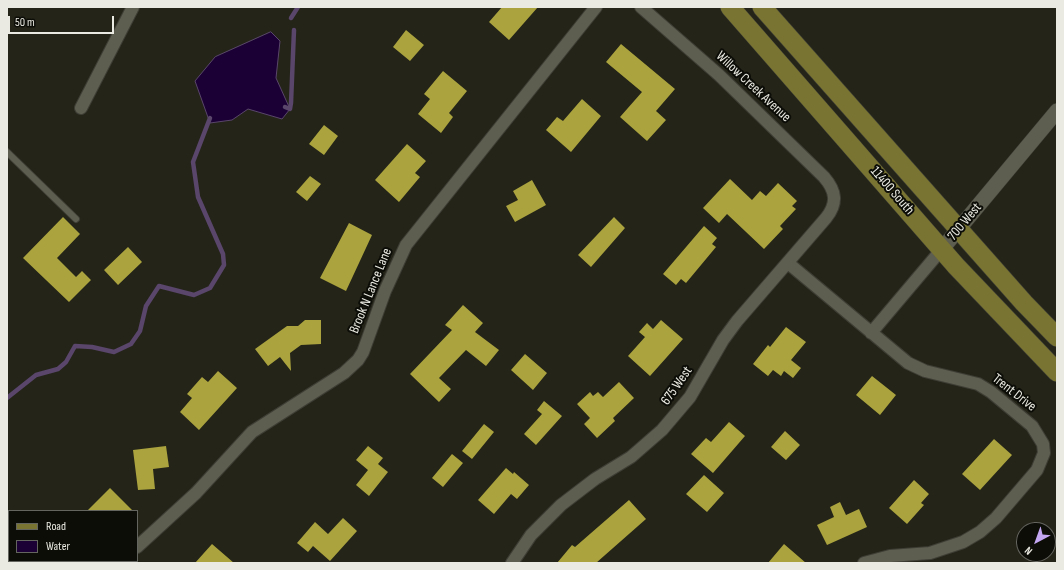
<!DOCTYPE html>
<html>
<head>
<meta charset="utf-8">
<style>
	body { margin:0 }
	#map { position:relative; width:1064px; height:570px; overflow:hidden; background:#242419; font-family:"Sofia Sans Condensed",sans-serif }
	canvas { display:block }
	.frame { position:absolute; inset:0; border:8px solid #eaeae2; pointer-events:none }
	.legend { position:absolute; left:8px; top:510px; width:130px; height:52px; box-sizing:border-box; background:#0d0d08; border:1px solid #65655f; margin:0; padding:5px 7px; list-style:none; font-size:12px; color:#eaeae2 }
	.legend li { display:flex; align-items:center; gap:8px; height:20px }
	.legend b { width:20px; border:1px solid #65655f }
	.north { position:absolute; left:1016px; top:522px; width:40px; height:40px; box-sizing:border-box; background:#0d0d08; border:1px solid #65655f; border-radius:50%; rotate:221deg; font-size:11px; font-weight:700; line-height:16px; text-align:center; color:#eaeae2 }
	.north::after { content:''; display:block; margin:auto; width:14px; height:18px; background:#c3a7f2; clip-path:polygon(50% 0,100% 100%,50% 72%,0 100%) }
	.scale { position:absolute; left:8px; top:16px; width:106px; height:18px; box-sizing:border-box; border:2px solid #eaeae2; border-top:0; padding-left:5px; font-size:12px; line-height:14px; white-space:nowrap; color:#eaeae2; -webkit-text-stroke:3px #0d0d08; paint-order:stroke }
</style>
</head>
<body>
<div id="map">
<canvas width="1064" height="570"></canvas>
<div class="frame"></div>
<ul class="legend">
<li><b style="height:5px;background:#797431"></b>Road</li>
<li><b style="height:11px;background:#1b0036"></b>Water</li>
</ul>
<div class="north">N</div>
<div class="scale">50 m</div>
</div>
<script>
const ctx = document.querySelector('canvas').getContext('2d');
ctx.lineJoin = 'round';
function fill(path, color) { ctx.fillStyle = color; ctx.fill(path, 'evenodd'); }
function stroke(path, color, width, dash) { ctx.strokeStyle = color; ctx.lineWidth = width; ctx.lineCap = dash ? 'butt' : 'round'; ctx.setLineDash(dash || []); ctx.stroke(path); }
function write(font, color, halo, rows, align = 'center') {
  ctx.font = font + ' "Sofia Sans Condensed",sans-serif'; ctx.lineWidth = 4; ctx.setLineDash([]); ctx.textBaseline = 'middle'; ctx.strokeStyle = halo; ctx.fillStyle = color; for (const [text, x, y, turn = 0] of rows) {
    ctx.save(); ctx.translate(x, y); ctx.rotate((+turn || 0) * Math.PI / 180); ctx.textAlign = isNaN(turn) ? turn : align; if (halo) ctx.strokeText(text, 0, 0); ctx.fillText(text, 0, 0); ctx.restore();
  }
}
const water = new Path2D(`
	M 271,32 L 280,41 L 276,78 L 290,109 L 282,119 L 248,109 L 232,120 L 210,123 L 195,81 L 215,57 Z`);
fill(water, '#1b0036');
stroke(water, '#59466a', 1);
stroke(new Path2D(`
	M 291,18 L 298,7
	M 285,107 L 290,109 L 291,103 L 294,30
	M 7,398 L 36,375 L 58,369 L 66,362 L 75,346 L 92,347 L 114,352 L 131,344 L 140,331 L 146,306 L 159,286 L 194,295 L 210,288 L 224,265 L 223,254 L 198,197 L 193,162 L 210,118`), '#59466a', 4.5);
fill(new Path2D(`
	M 502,7 L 538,7 L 509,40 L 489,22 Z
	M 406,30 L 424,45 L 410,61 L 393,47 Z
	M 621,44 L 675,89 L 656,111 L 666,120 L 647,141 L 620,117 L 642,92 L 606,62 Z
	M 443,71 L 467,91 L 449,113 L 453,117 L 441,133 L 418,114 L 430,99 L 424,94 Z
	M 582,99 L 601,116 L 571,152 L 546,130 L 557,117 L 563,121 Z
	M 324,125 L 338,136 L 324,155 L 309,144 Z
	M 407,144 L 426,161 L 415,173 L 420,177 L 399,202 L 375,180 Z
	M 310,176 L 321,184 L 307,201 L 296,192 Z
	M 730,179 L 752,200 L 760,191 L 766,196 L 778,183 L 797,201 L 792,206 L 796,209 L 780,226 L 783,229 L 764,249 L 727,214 L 719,223 L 703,208 Z
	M 532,180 L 546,205 L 515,222 L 506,206 L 518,200 L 513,191 Z
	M 63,217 L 80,234 L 57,258 L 76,277 L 82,271 L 91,280 L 69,302 L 23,258 Z
	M 614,217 L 625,228 L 591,267 L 578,255 Z
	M 349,223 L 372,235 L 346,291 L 320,278 Z
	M 704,226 L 717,238 L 712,244 L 716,247 L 686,283 L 681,279 L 676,285 L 663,274 Z
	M 128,247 L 142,262 L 118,285 L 104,270 Z
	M 463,305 L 483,323 L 475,332 L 499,350 L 486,366 L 466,350 L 439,378 L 451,389 L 439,402 L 410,374 L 452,330 L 445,325 Z
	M 305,320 L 321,320 L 321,344 L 301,345 L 290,353 L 291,371 L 280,357 L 268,366 L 255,349 L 287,326 L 298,326 Z
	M 661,320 L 683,339 L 650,376 L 628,356 L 645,337 L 639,332 L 647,323 L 653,329 Z
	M 786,327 L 806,342 L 791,360 L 801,368 L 793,378 L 784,371 L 781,376 L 773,370 L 768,376 L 753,364 L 768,345 L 770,347 Z
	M 525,354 L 547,373 L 533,390 L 511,370 Z
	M 218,371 L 237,388 L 199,430 L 180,412 L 192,398 L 187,394 L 202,377 L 208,382 Z
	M 872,376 L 896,395 L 880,415 L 856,395 Z
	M 619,382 L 634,398 L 613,418 L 615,421 L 597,438 L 584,424 L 590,418 L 577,404 L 590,392 L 593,396 L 598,392 L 603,397 Z
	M 544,401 L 562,416 L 536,445 L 524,434 L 542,414 L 537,410 Z
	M 729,422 L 745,436 L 713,473 L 691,454 L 706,438 L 711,442 Z
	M 484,424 L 494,432 L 472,459 L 462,451 Z
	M 785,431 L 800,445 L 786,460 L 771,447 Z
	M 994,439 L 1012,455 L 980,490 L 962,474 Z
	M 166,446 L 169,467 L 153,469 L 155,489 L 138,490 L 133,450 Z
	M 368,446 L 383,458 L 378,464 L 388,472 L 369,496 L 356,485 L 368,470 L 356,460 Z
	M 452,454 L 463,463 L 443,487 L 432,478 Z
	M 506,468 L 513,474 L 514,472 L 529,485 L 517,499 L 511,494 L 494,514 L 478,500 Z
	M 704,475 L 724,493 L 707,512 L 686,494 Z
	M 914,480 L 929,494 L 921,503 L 924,505 L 907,524 L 889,508 Z
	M 110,488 L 133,511 L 87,511 Z
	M 629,500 L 646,519 L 596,563 L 557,563 L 572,545 L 575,547 Z
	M 840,502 L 846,515 L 859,509 L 867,527 L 827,545 L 817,525 L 834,517 L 830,507 Z
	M 343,518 L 357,531 L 330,561 L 313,546 L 308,552 L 297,543 L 315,522 L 328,534 Z
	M 212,544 L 234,563 L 195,563 Z
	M 784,544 L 806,563 L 768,563 Z`), '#aaa33e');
const service = new Path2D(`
	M 7,152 L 76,219`);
const minor = new Path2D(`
	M 81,108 L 133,7
	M 788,263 L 908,363 L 925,371 L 978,384 L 991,392 L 1032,426 L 1043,444 L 1044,453 L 1037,470 L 996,518 L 980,532 L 963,542 L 930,553 L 890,556 L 864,563
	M 871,333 L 942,249
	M 137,547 L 196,493 L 252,432 L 344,373 L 358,360 L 363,352 L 385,291 L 406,245 L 596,7
	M 120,563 L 122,561
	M 512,563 L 531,535 L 561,505 L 595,479 L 631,457 L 662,430 L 690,397 L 723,340 L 737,321 L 826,218 C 838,203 836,191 824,177 L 719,75 L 641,7`);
const tertiary = new Path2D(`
	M 942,249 L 1057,111`);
const primary = new Path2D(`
	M 730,7 L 956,266 L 1057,372
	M 762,7 L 1024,303 L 1057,337`);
stroke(service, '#3e3e35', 8);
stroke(minor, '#3e3e35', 14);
stroke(tertiary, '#3e3e35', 16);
stroke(primary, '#3e3e35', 20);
stroke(service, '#5d5d50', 6);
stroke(minor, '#5d5d50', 12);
stroke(tertiary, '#5d5d50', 15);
stroke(primary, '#797431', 19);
write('14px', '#eaeae2', '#0d0d08', [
	["Willow Creek Avenue",753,87,43],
	["11400 South",892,191,49],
	["700 West",965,222,-50],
	["Brook N Lance Lane",371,291,-68],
	["675 West",677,386,-55],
	["Trent Drive",1014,393,38]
]);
</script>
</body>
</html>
